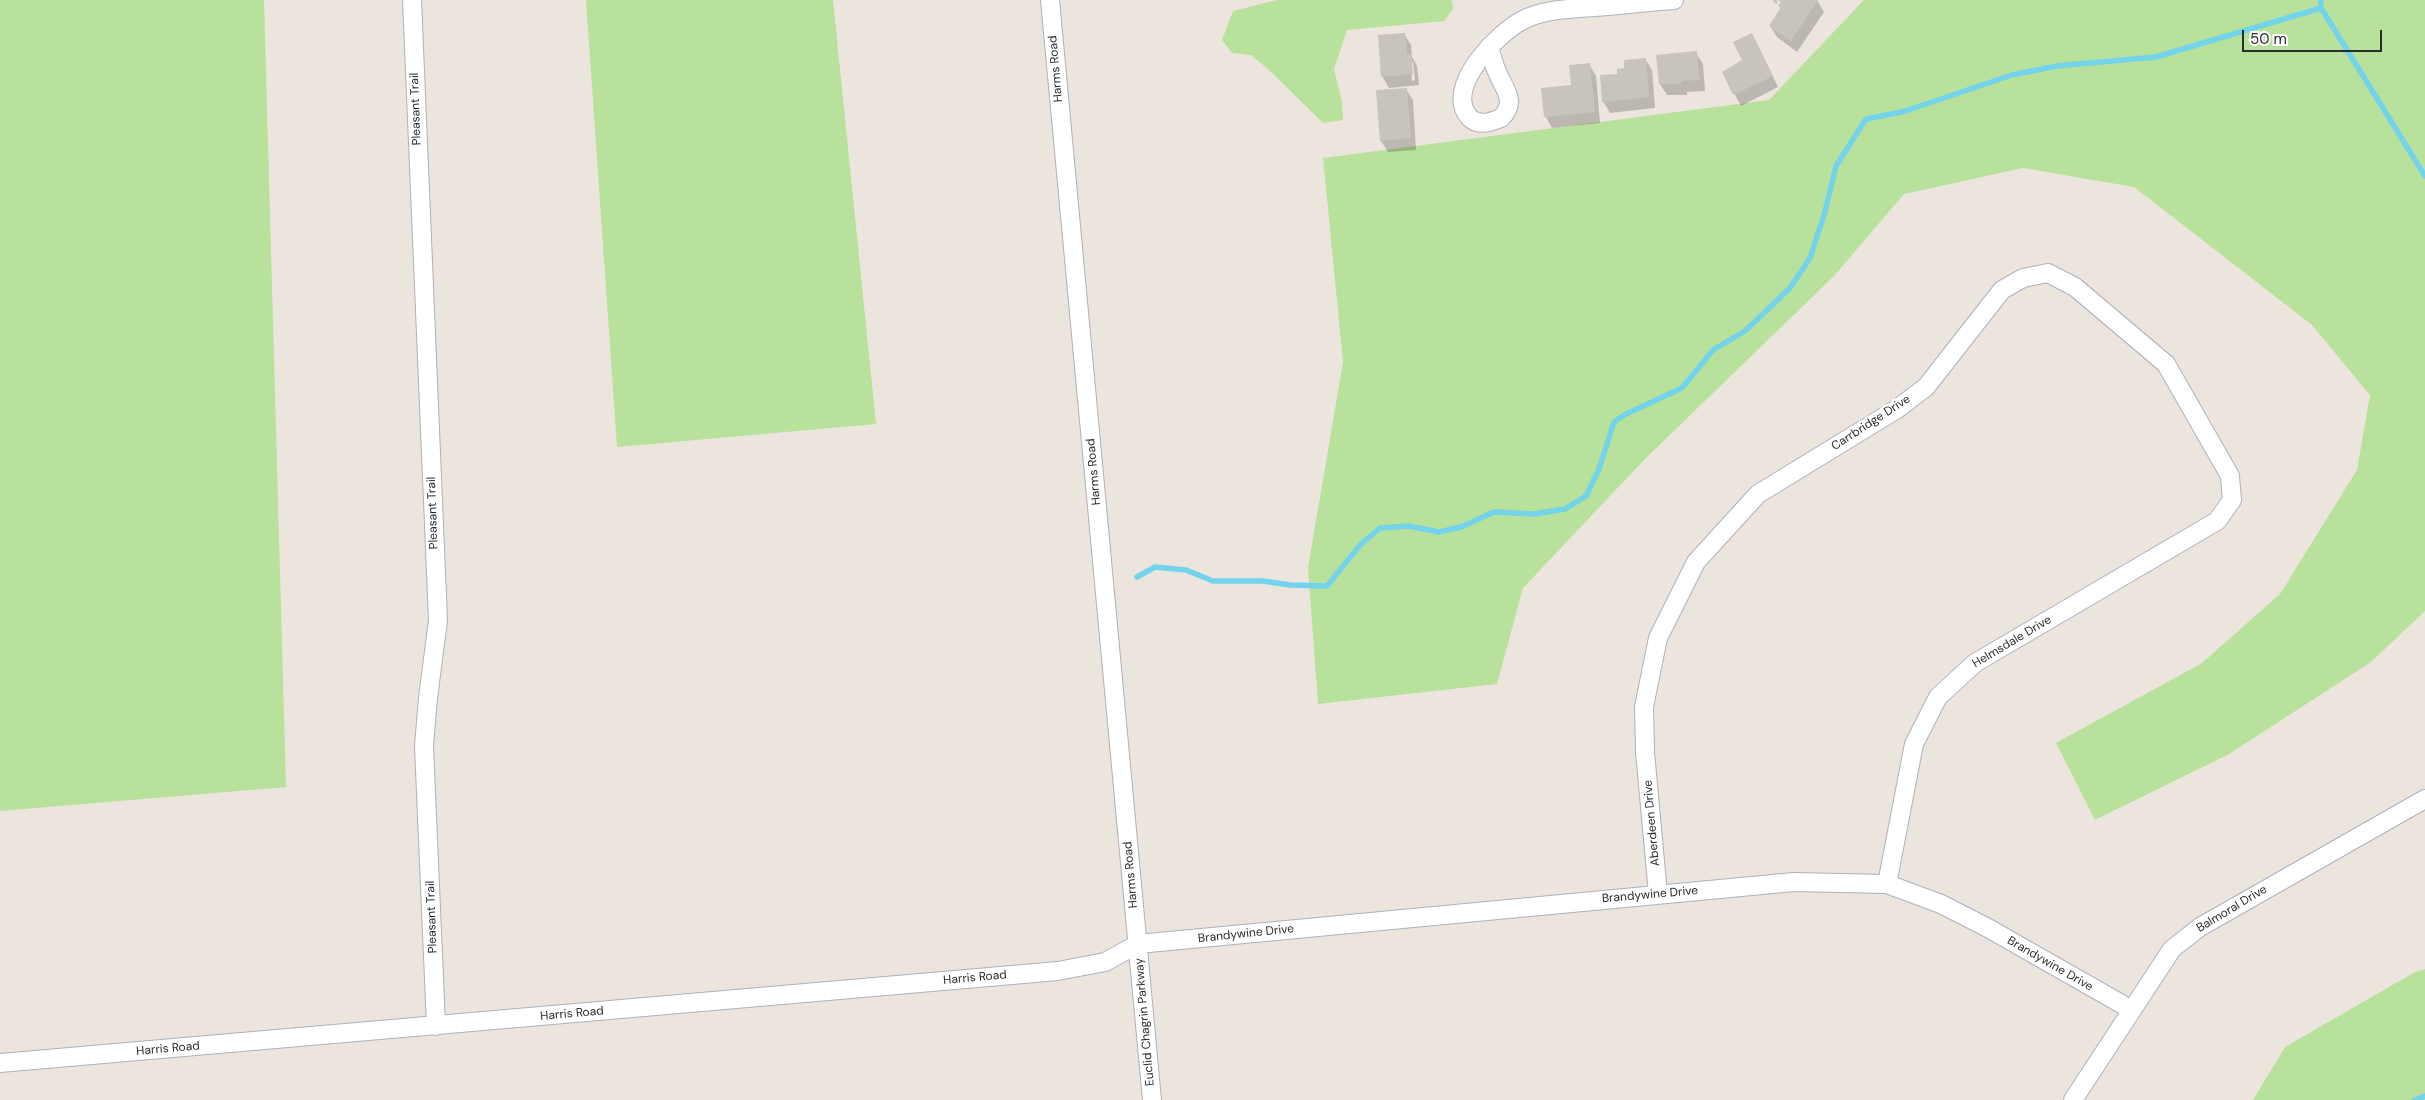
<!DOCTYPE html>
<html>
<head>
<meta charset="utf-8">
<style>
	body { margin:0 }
	#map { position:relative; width:2425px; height:1100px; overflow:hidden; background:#ece5dd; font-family:"DM Sans",sans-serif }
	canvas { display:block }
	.scale { position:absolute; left:2242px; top:30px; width:140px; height:22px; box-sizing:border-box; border:2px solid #2b2b2b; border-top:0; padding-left:6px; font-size:15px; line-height:18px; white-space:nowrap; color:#2b2b2b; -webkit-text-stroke:4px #fff; paint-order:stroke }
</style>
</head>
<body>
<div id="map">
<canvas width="2425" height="1100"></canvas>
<div class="scale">50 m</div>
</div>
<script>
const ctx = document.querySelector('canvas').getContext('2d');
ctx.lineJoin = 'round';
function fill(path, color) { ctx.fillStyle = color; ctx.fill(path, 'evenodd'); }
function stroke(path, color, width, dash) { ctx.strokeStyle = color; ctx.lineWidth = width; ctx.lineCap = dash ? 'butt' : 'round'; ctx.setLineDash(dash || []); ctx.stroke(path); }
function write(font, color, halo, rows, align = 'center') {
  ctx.font = font + ' "DM Sans",sans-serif'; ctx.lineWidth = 5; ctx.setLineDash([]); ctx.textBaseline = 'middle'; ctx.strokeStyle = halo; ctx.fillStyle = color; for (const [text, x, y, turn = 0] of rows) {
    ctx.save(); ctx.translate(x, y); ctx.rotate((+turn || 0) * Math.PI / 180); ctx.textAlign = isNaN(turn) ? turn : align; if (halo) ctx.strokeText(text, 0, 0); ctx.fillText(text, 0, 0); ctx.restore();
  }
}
fill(new Path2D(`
	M 0,0 L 264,0 L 286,787 L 0,811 Z
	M 586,0 L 833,0 L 876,424 L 617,447 Z
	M 1277,0 L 1452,0 L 1453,9 L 1444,21 L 1347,30 L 1334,69 L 1342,102 L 1343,120 L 1323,123 L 1268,69 L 1251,55 L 1232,53 L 1222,40 L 1233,11 Z
	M 1864,0 L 2425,0 L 2425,611 L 2371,662 L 2229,754 L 2095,820 L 2056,743 L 2202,663 L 2280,594 L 2357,470 L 2370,395 L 2312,325 L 2134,187 L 2023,168 L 1904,194 L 1834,276 L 1645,459 L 1523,588 L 1497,684 L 1318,704 L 1308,568 L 1343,362 L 1323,158 L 1769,100 Z
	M 2425,969 L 2425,1100 L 2253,1100 L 2285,1047 L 2415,972 Z`), '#b8e19b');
fill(new Path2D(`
	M 1817,0 L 1824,12 L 1797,52 L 1777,37 L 1770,26 L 1783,7 L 1780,1 Z
	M 1404,34 L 1411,45 L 1412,57 L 1417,66 L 1419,85 L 1389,88 L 1382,76 ZM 1410,60 L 1413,62 L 1415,80 L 1412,81 Z
	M 1752,34 L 1778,87 L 1741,106 L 1723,72 L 1743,60 Z
	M 1696,53 L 1703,64 L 1705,91 L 1687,92 L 1687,95 L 1667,95 L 1660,84 Z
	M 1645,59 L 1652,70 L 1655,108 L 1610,113 L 1603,101 L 1619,75 Z
	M 1589,64 L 1596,76 L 1600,123 L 1552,128 L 1546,117 Z
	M 1406,89 L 1413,100 L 1416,150 L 1388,152 L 1381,141 Z`), '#0003');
stroke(new Path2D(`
	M 2321,0 L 2321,8 L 2425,176
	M 1137,577 L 1155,567 L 1186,570 L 1213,581 L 1263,581 L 1290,585 L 1327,586 L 1360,545 L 1380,528 L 1409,526 L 1439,532 L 1461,527 L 1494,512 L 1534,514 L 1565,509 L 1586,496 L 1599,469 L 1614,422 L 1626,414 L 1682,388 L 1713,350 L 1745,331 L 1790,288 L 1810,258 L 1825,212 L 1836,166 L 1866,119 L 1902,112 L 2012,75 L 2057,66 L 2156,57 L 2321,8
	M 2414,1100 L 2425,1096`), '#73d3eb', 5.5);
fill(new Path2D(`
	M 1778,0 L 1818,0 L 1791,41 L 1769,26 L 1783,4 Z
	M 1405,33 L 1407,54 L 1411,54 L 1413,74 L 1381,77 L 1378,35 Z
	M 1752,33 L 1773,76 L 1733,95 L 1722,72 L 1742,60 L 1733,42 Z
	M 1697,51 L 1699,80 L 1681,81 L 1681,84 L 1659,84 L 1656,55 Z
	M 1646,58 L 1649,97 L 1602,102 L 1600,75 L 1617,74 L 1617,69 L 1624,68 L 1624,60 Z
	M 1590,63 L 1595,112 L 1544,117 L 1541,88 L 1571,85 L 1569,65 Z
	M 1407,88 L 1411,138 L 1380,141 L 1376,90 Z`), '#c8c3bc');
const minor = new Path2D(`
	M 412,0 L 438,620 L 428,698 L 424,746 L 436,1026
	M 1050,0 L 1152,1100
	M 1489,47 C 1492,56 1494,66 1498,74 C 1505,90 1517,102 1501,118 C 1491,122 1478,127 1469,117 C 1444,88 1497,33 1523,20 C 1545,9 1570,9 1594,7 C 1621,5 1647,2 1674,0
	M 1658,894 L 1645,752 L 1644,707 L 1658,638 L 1696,562 L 1758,494 L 1897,409 L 1926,387 L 2002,290 L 2023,278 L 2048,273 L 2075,287 L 2166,364 L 2230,476 L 2232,500 L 2217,521 L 1975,663 L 1938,697 L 1914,744 L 1887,884
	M 0,1063 L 1058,971 L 1105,962 L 1138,944 L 1794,882 L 1887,884 L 1941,904 L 1988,928 L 2132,1010
	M 2073,1100 L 2172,949 L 2200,927 L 2425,799`);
stroke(minor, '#adb1bb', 20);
stroke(new Path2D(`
	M 1774,0 L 1782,7`), '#c4c4c4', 3, [4, 2.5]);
stroke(minor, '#fff', 18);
write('12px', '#2b2b2b', '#fff', [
	["Harms Road",1056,69,-95],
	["Pleasant Trail",416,109,-92],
	["Carrbridge Drive",1871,423,-33],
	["Harms Road",1094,472,-95],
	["Pleasant Trail",433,513,-92],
	["Helmsdale Drive",2012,642,-31],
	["Aberdeen Drive",1652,823,-95],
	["Harms Road",1131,875,-95],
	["Brandywine Drive",1650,895,-5],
	["Balmoral Drive",2232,909,-31],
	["Pleasant Trail",432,917,-92],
	["Brandywine Drive",1246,934,-6],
	["Brandywine Drive",2050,964,30],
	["Harris Road",975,978,-5],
	["Harris Road",572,1014,-5],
	["Euclid Chagrin Parkway",1145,1022,-95],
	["Harris Road",168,1049,-5]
]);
</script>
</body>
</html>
